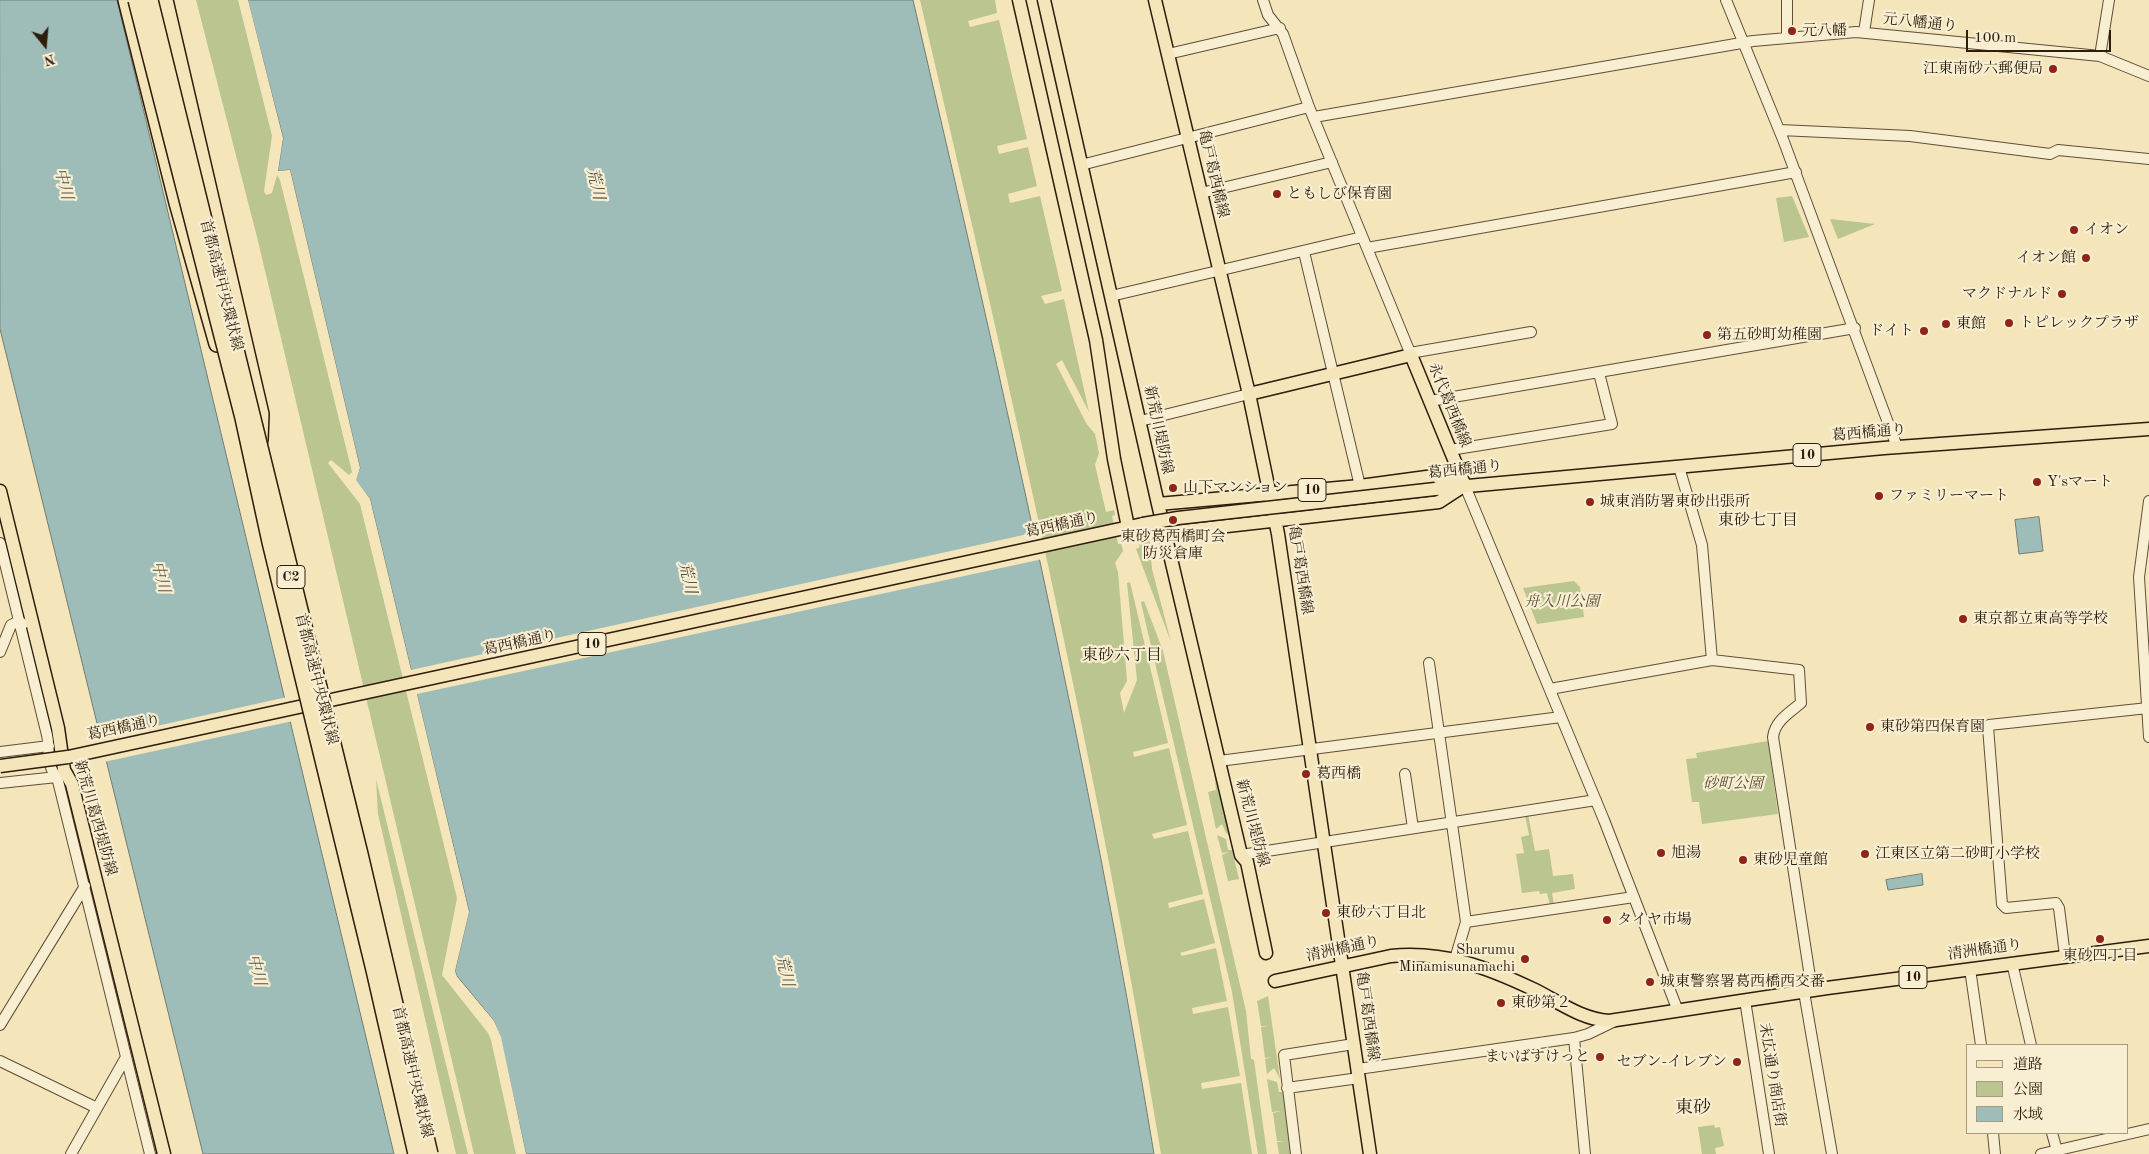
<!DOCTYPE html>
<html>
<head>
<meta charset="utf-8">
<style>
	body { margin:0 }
	#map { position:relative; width:2149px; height:1154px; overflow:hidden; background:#f4e5ba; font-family:"Old Standard TT","Noto Serif JP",serif }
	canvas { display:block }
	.legend { position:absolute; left:1966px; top:1044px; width:162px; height:90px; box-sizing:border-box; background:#f8eed2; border:1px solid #a79a83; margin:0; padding:6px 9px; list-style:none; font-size:15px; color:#2e1c0c }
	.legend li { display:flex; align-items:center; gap:10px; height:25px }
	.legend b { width:25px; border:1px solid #a79a83 }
	.north { position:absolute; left:20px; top:20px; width:50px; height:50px; -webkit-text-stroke:4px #f8eed2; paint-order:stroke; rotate:163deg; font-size:14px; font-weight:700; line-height:20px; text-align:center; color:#2e1c0c }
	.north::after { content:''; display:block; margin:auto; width:18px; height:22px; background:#2e1c0c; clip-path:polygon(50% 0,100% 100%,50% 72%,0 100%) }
	.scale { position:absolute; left:1966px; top:30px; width:145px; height:22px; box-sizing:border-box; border:2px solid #2e1c0c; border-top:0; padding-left:6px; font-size:15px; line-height:18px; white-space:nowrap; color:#2e1c0c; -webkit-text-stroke:4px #f8eed2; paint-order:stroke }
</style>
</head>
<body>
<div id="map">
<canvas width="2149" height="1154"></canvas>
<ul class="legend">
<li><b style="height:6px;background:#f4e5ba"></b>道路</li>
<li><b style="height:14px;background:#bbc590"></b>公園</li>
<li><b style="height:14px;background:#9ebdb8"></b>水域</li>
</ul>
<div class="north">N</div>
<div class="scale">100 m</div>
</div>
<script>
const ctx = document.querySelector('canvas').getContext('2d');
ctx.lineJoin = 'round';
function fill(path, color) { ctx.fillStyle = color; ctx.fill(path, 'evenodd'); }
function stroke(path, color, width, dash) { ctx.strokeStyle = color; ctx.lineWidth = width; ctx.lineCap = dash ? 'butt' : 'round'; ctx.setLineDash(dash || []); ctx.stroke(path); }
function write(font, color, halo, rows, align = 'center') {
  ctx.font = font + ' "Old Standard TT","Noto Serif JP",serif'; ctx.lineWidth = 4.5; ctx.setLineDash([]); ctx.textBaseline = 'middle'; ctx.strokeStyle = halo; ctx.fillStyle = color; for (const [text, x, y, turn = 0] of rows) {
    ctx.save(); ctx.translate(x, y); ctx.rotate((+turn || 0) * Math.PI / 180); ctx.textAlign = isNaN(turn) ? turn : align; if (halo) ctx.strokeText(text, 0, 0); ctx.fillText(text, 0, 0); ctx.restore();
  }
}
fill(new Path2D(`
	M 196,0 L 238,0 L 272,136 L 264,191 L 266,195 L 272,193 L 277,175 L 280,180 L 352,472 L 349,475 L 331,460 L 328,463 L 360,504 L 457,898 L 442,975 L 488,1033 L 491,1040 L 516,1154 L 474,1154 L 258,241 Z
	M 920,0 L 995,0 L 997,13 L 968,21 L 970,27 L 999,20 L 1027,139 L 997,146 L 999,154 L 1028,147 L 1037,186 L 1008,194 L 1010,203 L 1040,196 L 1062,291 L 1041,296 L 1045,304 L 1064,299 L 1089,412 L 1062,360 L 1056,364 L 1086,423 L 1095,434 L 1099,453 L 1095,465 L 1106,512 L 1114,510 L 1115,515 L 1112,516 L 1118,544 L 1121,543 L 1123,551 L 1115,563 L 1118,572 L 1127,681 L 1120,693 L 1124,713 L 1137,680 L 1127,583 L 1130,582 L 1168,743 L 1133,752 L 1134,757 L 1169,748 L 1187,825 L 1152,834 L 1154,839 L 1188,831 L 1203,894 L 1168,903 L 1169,908 L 1204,899 L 1215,943 L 1180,953 L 1182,956 L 1216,948 L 1227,1001 L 1192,1008 L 1193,1014 L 1228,1007 L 1240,1076 L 1201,1083 L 1202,1089 L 1241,1083 L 1252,1154 L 1161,1154 C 1098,766 1009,383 920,0 Z
	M 1792,196 L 1809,237 L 1784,242 L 1776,198 Z
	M 1830,219 L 1875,224 L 1838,239 Z
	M 1149,535 L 1152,569 L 1171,642 L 1136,549 L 1140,547 L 1138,541 Z
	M 1574,581 L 1580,587 L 1584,617 L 1537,624 L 1523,588 Z
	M 1144,601 L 1163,651 L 1246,1011 L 1251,1059 L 1254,1060 L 1267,1154 L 1258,1154 L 1232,992 L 1145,620 L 1141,602 Z
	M 1768,741 L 1778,814 L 1702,824 L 1699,802 L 1692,802 L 1686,759 L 1697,758 L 1696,753 Z
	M 1213,762 L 1229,835 L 1226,833 L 1222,824 L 1216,829 L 1208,792 L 1216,790 Z
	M 376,779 L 468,1154 L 456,1154 L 378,814 Z
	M 1528,814 L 1535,851 L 1549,849 L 1553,876 L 1573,874 L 1575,889 L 1552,893 L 1554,905 L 1550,905 L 1547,893 L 1540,894 L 1539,891 L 1522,893 L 1516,854 L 1524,853 L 1521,837 L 1529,835 L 1525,815 Z
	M 1217,835 L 1226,839 L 1228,850 L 1232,850 L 1239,879 L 1228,881 L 1222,855 L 1229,852 L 1222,853 Z
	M 1268,996 L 1280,1079 L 1274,1068 L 1267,1074 L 1265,1059 L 1272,1057 L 1265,1058 L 1261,1027 L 1267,1026 L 1261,1026 L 1257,1001 Z
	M 1267,1079 L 1277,1082 L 1279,1092 L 1283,1092 L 1291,1154 L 1279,1154 L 1277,1142 L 1285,1141 L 1277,1141 L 1273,1113 L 1281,1111 L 1272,1112 Z
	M 1714,1125 L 1715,1128 L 1720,1127 L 1724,1146 L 1715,1148 L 1716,1154 L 1702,1154 L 1698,1127 Z`), '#bbc590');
const water = new Path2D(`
	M 0,0 L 117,0 L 394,1154 L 203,1154 L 0,329 Z
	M 248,0 L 913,0 C 1002,383 1090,766 1154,1154 L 526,1154 L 500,1037 L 494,1021 L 457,976 L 455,971 L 469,911 L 370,499 L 355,480 L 360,468 L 290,170 L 278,171 L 283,138 Z
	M 2039,517 L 2043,551 L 2019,554 L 2015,520 Z
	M 1922,874 L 1923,885 L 1888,890 L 1886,880 Z`);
fill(water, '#9ebdb8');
stroke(water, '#717d73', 1);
fill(new Path2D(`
	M 245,0 L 248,0 L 283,138 L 278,171 L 290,170 L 360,468 L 356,480 L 370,499 L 411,670 L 1037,532 L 1043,559 L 417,694 L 469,912 L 455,971 L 457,977 L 494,1021 L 501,1037 L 526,1154 L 523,1154 L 498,1038 L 492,1023 L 455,978 L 453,972 L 466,912 L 368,500 L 353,481 L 358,468 L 288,172 L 278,174 L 275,172 L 280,138 Z
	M 287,697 L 293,721 L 104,762 L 98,739 Z`), '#f4e5ba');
const minor = new Path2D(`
	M 1263,0 L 1268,15 L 1283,34 L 1309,107 L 1411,355
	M 1726,0 L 1784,142 L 1897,447
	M 1787,0 L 1787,37
	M 1864,32 L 1869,0
	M 1168,54 L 1280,28
	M 2100,56 L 2109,0
	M 1314,117 L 1753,41 L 1856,32 L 2100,56 L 2149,76
	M 1780,130 L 1910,136 L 2050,154 L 2058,150 L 2149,159
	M 1081,165 L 1309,107
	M 1201,193 L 1332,162
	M 1367,248 L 1796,172
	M 1304,252 L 1360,486
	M 1111,296 L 1362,237
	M 1410,353 L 1531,332
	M 1430,401 L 1855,328
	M 1140,421 L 1249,394
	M 1450,450 L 1612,424 L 1599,373
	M 1679,467 L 1702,545 L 1712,660
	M 1465,486 L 1604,820 L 1678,1011
	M 2149,501 L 2139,577 L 2149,737
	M 0,543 L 47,735 C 50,748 46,767 57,777 L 150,1154
	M 0,652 L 11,625 L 19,621 L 23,624
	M 1429,663 L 1466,922 L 1455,959
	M 1550,689 L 1712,660 L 1799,670 L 1801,703 C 1789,713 1775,721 1773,737 L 1812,990
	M 0,752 L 49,746
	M 1219,761 L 1561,717
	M 1405,774 L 1413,828
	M 0,783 L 57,777
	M 1241,855 L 1596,800
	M 1466,922 L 1634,897
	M 2065,956 L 2059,908 L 2056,903 L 2006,908 L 2002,904 L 1988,727 L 1989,725 L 2148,708
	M 2012,963 L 2031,1045
	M 1970,969 L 1981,1045
	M 1804,992 L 1832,1154
	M 1745,1000 L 1769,1154
	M 0,1025 L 85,886
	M 1574,1038 L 1585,1154
	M 0,1061 L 97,1108
	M 1358,1069 L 1574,1038 L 1588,1034 L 1615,1021
	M 1287,1088 L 1359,1078
	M 1993,1133 L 1995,1154
	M 2052,1133 L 2058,1154
	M 71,1154 L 126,1057
	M 1296,1154 L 1284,1055 L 1354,1044
	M 2041,1154 L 2149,1129`);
const major = new Path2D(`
	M 1019,0 L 1096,340 L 1114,459 L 1128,527
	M 1044,0 L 1158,504 L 1241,855 L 1247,862 L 1266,953
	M 1155,0 L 1249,394 L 1278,534 L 1370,1154
	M 1249,394 L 1411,355 L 1465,486
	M 1435,489 L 1884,448 L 2149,429
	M 0,491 L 58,728 L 64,770 L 72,784 L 164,1154
	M 1158,504 L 1360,486 L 1434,476 L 1460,484
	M 1165,533 L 1439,502 L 1462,487
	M 68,757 L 1143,524
	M 1275,981 L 1391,956 C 1444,951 1487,967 1535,990 C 1559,1002 1581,1019 1609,1021 L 1827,988 L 2149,946`);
const highway = new Path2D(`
	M 126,0 L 177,203 L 217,344
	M 165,0 L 261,414 L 260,440`);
stroke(minor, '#604e38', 12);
stroke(major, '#2e1c0c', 15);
stroke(highway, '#2e1c0c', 18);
stroke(minor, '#f8eed2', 10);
stroke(major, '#f4e5ba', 12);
stroke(highway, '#f4e5ba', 15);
const majorBridge = new Path2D(`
	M 1143,524 L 1178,518 L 1435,489
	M 0,766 L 68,757`);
const highwayBridge = new Path2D(`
	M 136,0 L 243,418 L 270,542 L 374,970 L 416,1154
	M 150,0 L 360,854 L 430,1154`);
stroke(majorBridge, '#2e1c0c', 15, []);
stroke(highwayBridge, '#2e1c0c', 18, []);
stroke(majorBridge, '#f4e5ba', 12);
stroke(highwayBridge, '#f4e5ba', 15);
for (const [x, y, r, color] of [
	[1792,31,5,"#8f2418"],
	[2053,69,5,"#8f2418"],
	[1277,194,5,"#8f2418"],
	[2074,230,5,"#8f2418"],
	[2086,258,5,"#8f2418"],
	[2062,294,5,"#8f2418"],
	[2009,323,5,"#8f2418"],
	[1946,324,5,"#8f2418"],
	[1924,331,5,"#8f2418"],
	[1707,335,5,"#8f2418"],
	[2037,482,5,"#8f2418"],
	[1173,488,5,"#8f2418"],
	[1879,496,5,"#8f2418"],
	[1590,502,5,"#8f2418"],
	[1173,520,5,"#8f2418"],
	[1963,619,5,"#8f2418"],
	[1870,727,5,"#8f2418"],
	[1306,774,5,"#8f2418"],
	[1661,853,5,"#8f2418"],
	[1865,854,5,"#8f2418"],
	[1743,860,5,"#8f2418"],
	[1326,913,5,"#8f2418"],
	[1607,920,5,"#8f2418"],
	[2100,939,5,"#8f2418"],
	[1525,959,5,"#8f2418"],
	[1650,982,5,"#8f2418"],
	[1501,1003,5,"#8f2418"],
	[1600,1057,5,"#8f2418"],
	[1737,1062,5,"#8f2418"]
]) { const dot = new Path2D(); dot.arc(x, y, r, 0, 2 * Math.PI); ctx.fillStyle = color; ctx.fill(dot); stroke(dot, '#f8eed2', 2); }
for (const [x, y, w] of [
	[1807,455,28],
	[1312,490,28],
	[291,577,28],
	[592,644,28],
	[1913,977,28]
]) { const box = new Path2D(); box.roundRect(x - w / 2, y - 11.5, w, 23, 4); ctx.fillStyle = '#f8eed2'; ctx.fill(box); stroke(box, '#2e1c0c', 1); }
write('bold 14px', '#2e1c0c', null, [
	["10",1807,455],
	["10",1312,490],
	["C2",291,577],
	["10",592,644],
	["10",1913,977]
]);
write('15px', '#2e1c0c', '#f8eed2', [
	["元八幡通り",1920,23,6],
	["亀戸葛西橋線",1213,174,77],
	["首都高速中央環状線",221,285,76],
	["永代葛西橋線",1449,405,68],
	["新荒川堤防線",1158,430,78],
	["葛西橋通り",1869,433,-5],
	["葛西橋通り",1465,470,-6],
	["葛西橋通り",1062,525,-12],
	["亀戸葛西橋線",1300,570,81],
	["葛西橋通り",520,643,-12],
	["首都高速中央環状線",316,679,76],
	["葛西橋通り",124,728,-12],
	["新荒川葛西堤防線",95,818,74],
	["新荒川堤防線",1252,823,75],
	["清洲橋通り",1343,949,-12],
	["清洲橋通り",1985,950,-8],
	["亀戸葛西橋線",1367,1016,82],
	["首都高速中央環状線",412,1072,77],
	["末広通り商店街",1772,1075,81]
]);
write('15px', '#2e1c0c', '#f8eed2', [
	["元八幡",1802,31],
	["江東南砂六郵便局",2043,69,"right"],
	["ともしび保育園",1287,194],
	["イオン",2084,230],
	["イオン館",2076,258,"right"],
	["マクドナルド",2052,294,"right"],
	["トピレックプラザ",2019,323],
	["東館",1956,324],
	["ドイト",1914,331,"right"],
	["第五砂町幼稚園",1717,335],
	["Y'sマート",2047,482],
	["山下マンション",1183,488],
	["ファミリーマート",1889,496],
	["城東消防署東砂出張所",1600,502],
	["東砂葛西橋町会",1173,537,"center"],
	["防災倉庫",1173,554,"center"],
	["東京都立東高等学校",1973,619],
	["東砂第四保育園",1880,727],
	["葛西橋",1316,774],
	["旭湯",1671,853],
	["江東区立第二砂町小学校",1875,854],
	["東砂児童館",1753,860],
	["東砂六丁目北",1336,913],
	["タイヤ市場",1617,920],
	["Sharumu",1515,950,"right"],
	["Minamisunamachi",1515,967,"right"],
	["東砂四丁目",2100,956,"center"],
	["城東警察署葛西橋西交番",1660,982],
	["東砂第２",1511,1003],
	["まいばすけっと",1590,1057,"right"],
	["セブン-イレブン",1727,1062,"right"]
], 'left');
write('italic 15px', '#584f34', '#f8eed2', [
	["舟入川公園",1562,602],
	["砂町公園",1733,784]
]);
write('italic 16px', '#555448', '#f8eed2', [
	["中川",63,184,76],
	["荒川",595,184,77],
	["中川",160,577,76],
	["荒川",687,578,77],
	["中川",256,970,76],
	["荒川",784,971,76]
]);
write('16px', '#2e1c0c', '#f8eed2', [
	["東砂七丁目",1758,521],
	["東砂六丁目",1122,656]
]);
write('18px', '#2e1c0c', '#f8eed2', [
	["東砂",1693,1108]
]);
</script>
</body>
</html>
